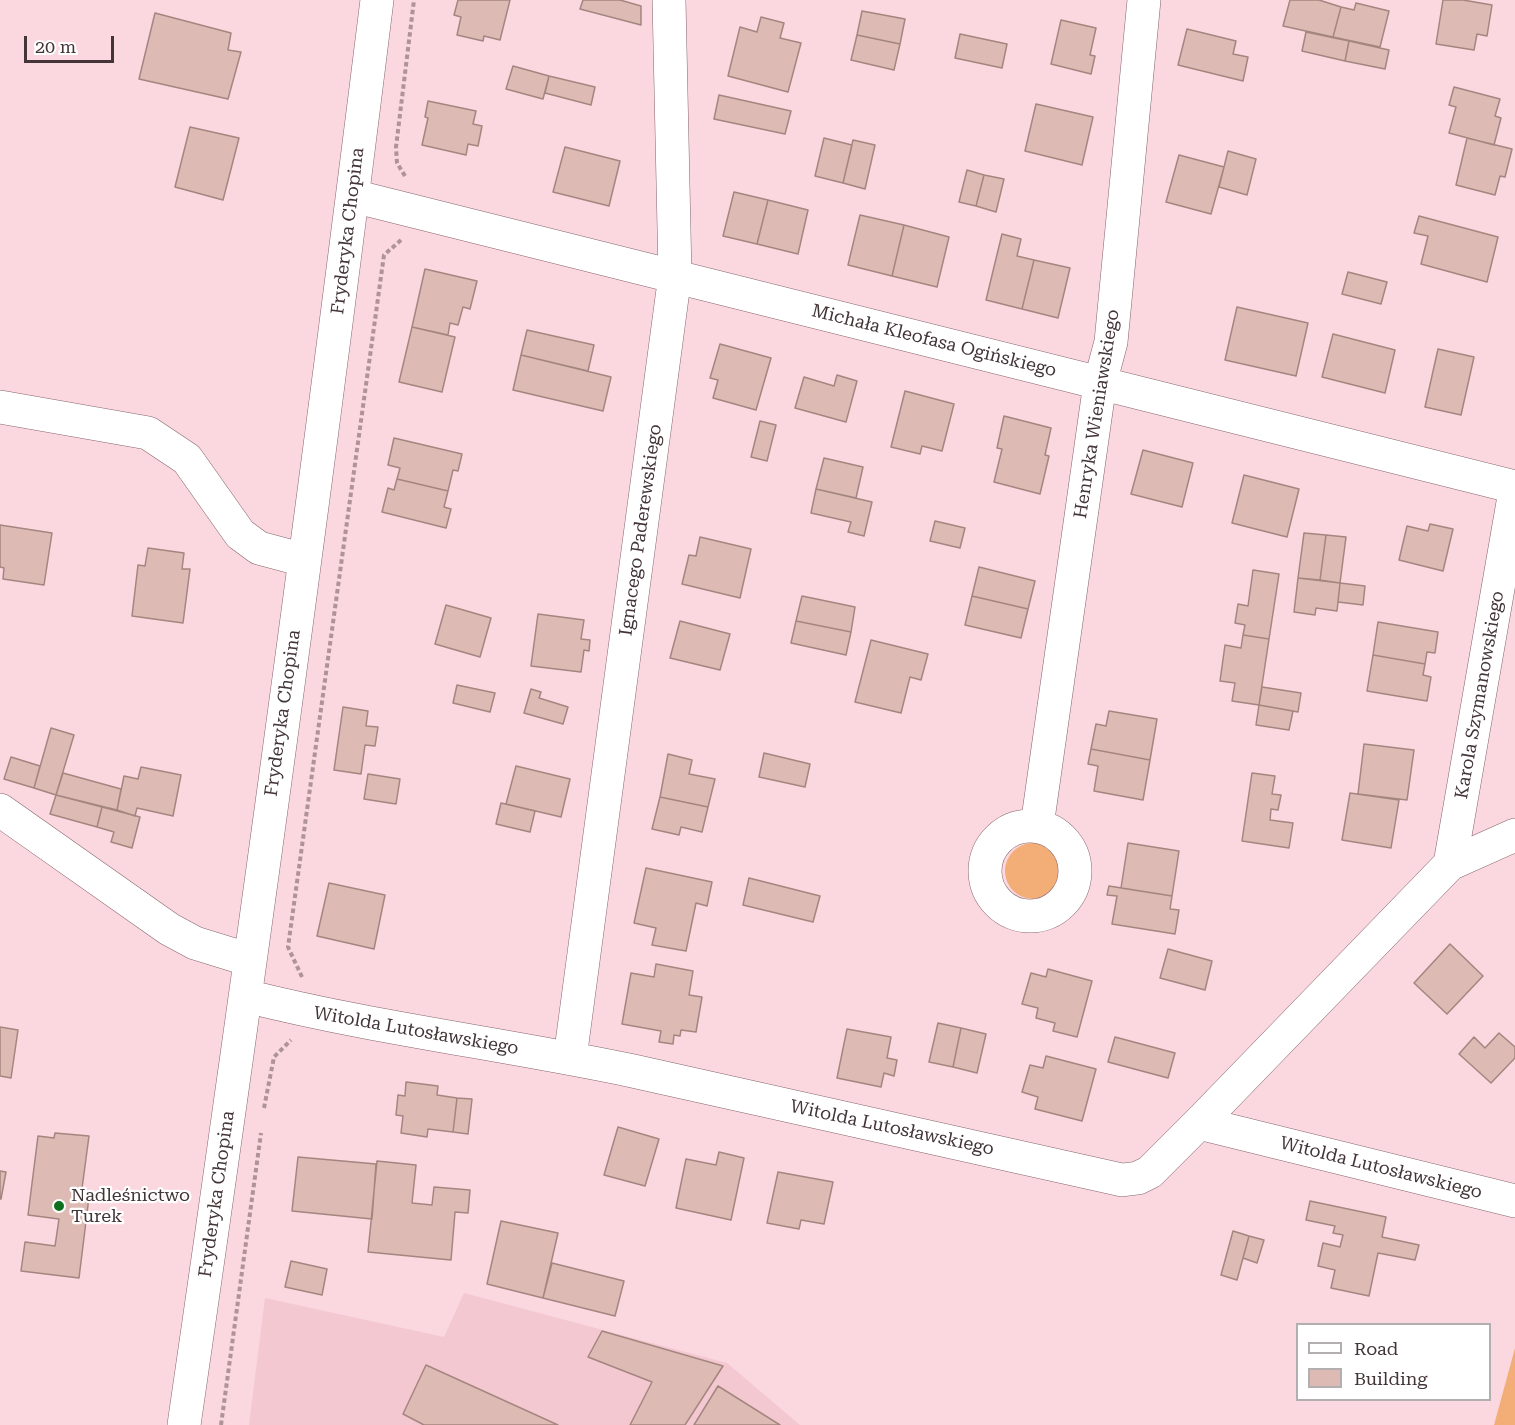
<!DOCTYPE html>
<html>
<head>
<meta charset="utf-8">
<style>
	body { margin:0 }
	#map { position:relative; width:1515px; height:1425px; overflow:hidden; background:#fbd7df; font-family:"Roboto Serif",serif }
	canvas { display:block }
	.legend { position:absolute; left:1296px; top:1323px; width:195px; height:78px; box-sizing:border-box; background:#fff; border:2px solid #b3aeaf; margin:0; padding:8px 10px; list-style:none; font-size:18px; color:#423437 }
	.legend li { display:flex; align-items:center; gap:12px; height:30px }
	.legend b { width:30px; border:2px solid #b3aeaf }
	.scale { position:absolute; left:24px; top:36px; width:90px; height:27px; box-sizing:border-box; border:3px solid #423437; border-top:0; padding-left:8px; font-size:18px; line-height:21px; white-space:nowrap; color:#423437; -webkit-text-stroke:4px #fff; paint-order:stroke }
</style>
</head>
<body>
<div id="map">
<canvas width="1515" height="1425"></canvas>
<ul class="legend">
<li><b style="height:8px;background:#fff"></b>Road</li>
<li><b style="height:16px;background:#ddbbb4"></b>Building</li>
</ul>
<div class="scale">20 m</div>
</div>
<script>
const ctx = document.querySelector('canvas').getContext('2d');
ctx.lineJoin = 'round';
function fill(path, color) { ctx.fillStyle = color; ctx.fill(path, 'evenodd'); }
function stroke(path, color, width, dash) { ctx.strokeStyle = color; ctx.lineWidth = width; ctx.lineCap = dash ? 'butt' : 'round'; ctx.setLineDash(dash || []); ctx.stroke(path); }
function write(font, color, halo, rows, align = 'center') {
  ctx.font = font + ' "Roboto Serif",serif'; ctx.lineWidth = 4.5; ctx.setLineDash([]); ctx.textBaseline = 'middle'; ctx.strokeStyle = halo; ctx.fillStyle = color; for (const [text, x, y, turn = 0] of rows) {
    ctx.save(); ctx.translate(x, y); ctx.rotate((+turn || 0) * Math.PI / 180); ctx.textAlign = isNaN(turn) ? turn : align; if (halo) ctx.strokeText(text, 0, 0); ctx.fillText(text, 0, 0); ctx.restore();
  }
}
fill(new Path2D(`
	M 464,1293 L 727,1363 L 800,1425 L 249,1425 L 265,1298 L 444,1337 Z`), '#f3c8d1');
fill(new Path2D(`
	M1005 871a28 28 0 1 1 56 0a28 28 0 1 1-56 0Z
	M 1515,1348 L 1515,1425 L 1494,1425 Z`), '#f2ae76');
const building = new Path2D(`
	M 458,0 L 510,0 L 500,40 L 484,36 L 483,41 L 457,35 L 461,17 L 454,15 Z
	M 583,0 L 620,0 L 641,6 L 641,25 L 580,9 Z
	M 1290,0 L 1319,0 L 1341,7 L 1333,37 L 1283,26 Z
	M 1443,0 L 1463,0 L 1492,5 L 1487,36 L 1477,34 L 1474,50 L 1436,44 Z
	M 1356,3 L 1389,11 L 1380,47 L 1333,37 L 1341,7 L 1354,10 Z
	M 862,11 L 905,19 L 900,44 L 857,35 Z
	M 155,13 L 231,33 L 228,50 L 241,52 L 228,99 L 139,79 Z
	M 761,17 L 784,23 L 780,38 L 801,43 L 788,92 L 728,76 L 740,27 L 757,32 Z
	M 1061,20 L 1096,28 L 1090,55 L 1095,56 L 1091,74 L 1051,64 Z
	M 1187,29 L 1236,41 L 1233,54 L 1248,57 L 1243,81 L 1178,65 Z
	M 1306,32 L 1349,41 L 1345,61 L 1302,51 Z
	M 960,34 L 1007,44 L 1002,68 L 955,58 Z
	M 857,35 L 900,44 L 894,70 L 851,60 Z
	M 1349,41 L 1389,50 L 1385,69 L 1345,61 Z
	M 513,66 L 549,76 L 543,99 L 506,89 Z
	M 549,76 L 595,87 L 591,105 L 545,93 Z
	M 1454,87 L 1500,99 L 1495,116 L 1501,118 L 1494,145 L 1449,133 L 1456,107 L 1449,105 Z
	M 719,95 L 791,111 L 785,134 L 714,119 Z
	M 428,101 L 476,111 L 473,124 L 482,126 L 478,146 L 468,144 L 466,155 L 422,145 L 428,118 L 425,117 Z
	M 1036,104 L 1093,117 L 1082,165 L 1025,151 Z
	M 190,127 L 239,138 L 223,200 L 175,187 Z
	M 824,138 L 852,145 L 843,183 L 815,176 Z
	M 1467,138 L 1512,149 L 1505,177 L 1500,176 L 1495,195 L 1456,185 Z
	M 853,140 L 875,145 L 865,189 L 843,183 Z
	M 565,147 L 620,161 L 609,206 L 553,192 Z
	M 1228,151 L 1256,159 L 1247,195 L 1219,187 Z
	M 1179,155 L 1224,167 L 1211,214 L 1166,202 Z
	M 967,170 L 984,175 L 976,206 L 959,202 Z
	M 984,175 L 1004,179 L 996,212 L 976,206 Z
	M 734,192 L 768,200 L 757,244 L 723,236 Z
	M 768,200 L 808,210 L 798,254 L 757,244 Z
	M 860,215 L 904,225 L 892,276 L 848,265 Z
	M 1419,216 L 1498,237 L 1487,282 L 1421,264 L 1428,236 L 1414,233 Z
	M 904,225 L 949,237 L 937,287 L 892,276 Z
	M 1002,234 L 1021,239 L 1017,256 L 1034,260 L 1022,309 L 986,300 Z
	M 1034,260 L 1070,268 L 1058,318 L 1022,309 Z
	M 425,269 L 477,281 L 470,309 L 463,307 L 458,325 L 450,323 L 448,335 L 412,327 Z
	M 1348,272 L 1387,282 L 1381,304 L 1342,294 Z
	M 1237,307 L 1308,323 L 1296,376 L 1225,360 Z
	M 412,327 L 455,337 L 442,392 L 399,382 Z
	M 527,330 L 594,345 L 588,371 L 521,355 Z
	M 1333,334 L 1395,350 L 1385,393 L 1322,377 Z
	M 720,344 L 771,358 L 756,410 L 713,398 L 718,380 L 710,378 Z
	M 1438,349 L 1474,357 L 1461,415 L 1425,407 Z
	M 521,355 L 611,377 L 603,411 L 513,390 Z
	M 837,375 L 857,381 L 846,422 L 795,408 L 804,377 L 834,386 Z
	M 905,391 L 954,404 L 942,451 L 922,446 L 920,454 L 891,447 Z
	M 1004,416 L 1051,428 L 1045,455 L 1049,456 L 1040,494 L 994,482 L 1002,449 L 997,448 Z
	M 760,421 L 776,425 L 767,461 L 751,457 Z
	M 394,438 L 462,454 L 458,471 L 453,470 L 448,491 L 397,479 L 400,468 L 388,465 Z
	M 1143,450 L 1193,463 L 1182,507 L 1131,494 Z
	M 824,458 L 863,467 L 856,498 L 816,489 Z
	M 1244,475 L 1299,489 L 1287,537 L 1232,523 Z
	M 397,479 L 448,491 L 444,507 L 451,509 L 446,528 L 382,512 L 388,488 L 394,490 Z
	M 816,489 L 872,502 L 864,536 L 848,532 L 851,522 L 811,513 Z
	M 935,521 L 965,528 L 960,548 L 930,541 Z
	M 1430,524 L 1453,529 L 1443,571 L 1399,560 L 1407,526 L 1428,531 Z
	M 0,525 L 52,533 L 44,585 L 3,579 L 4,568 L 0,567 Z
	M 1304,533 L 1326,535 L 1320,580 L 1298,578 Z
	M 1326,535 L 1346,537 L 1340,583 L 1320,580 Z
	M 700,537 L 751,549 L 740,598 L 682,584 L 689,555 L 696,556 Z
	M 148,548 L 184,553 L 182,569 L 190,569 L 183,623 L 132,616 L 138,565 L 145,566 Z
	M 979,567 L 1035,581 L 1028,609 L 972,596 Z
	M 1253,570 L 1279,574 L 1269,639 L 1243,635 L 1245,625 L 1235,623 L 1238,604 L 1248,606 Z
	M 1298,578 L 1340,583 L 1337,611 L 1316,608 L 1315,615 L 1294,612 Z
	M 1340,583 L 1365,586 L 1363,605 L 1338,602 Z
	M 802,596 L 855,607 L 851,632 L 796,621 Z
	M 972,596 L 1028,609 L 1021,638 L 965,625 Z
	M 446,605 L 491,618 L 480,657 L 435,644 Z
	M 538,614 L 584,620 L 581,639 L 590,640 L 589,651 L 584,650 L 581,672 L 531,666 Z
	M 680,621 L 730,634 L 720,670 L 670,658 Z
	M 796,621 L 851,632 L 846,655 L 791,643 Z
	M 1378,622 L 1438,632 L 1435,653 L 1427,652 L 1425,664 L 1373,655 Z
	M 1243,635 L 1269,639 L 1259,705 L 1232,701 L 1235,683 L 1220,681 L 1225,645 L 1241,648 Z
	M 871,640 L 928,654 L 921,680 L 910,677 L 901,713 L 855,702 Z
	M 1373,655 L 1425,664 L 1423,675 L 1431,677 L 1427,701 L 1367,691 Z
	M 457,685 L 495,693 L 490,712 L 453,703 Z
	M 1262,687 L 1301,693 L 1298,712 L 1259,705 Z
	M 531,689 L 541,692 L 539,698 L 568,707 L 563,724 L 524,713 Z
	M 1259,705 L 1293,711 L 1289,730 L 1256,725 Z
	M 343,707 L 368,711 L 366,726 L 378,727 L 375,746 L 365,745 L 361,774 L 334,770 Z
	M 1109,711 L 1157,719 L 1150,760 L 1091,749 L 1096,724 L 1106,726 Z
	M 51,728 L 74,735 L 56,795 L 34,788 Z
	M 1364,744 L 1414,750 L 1407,800 L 1358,794 Z
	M 1091,749 L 1150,760 L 1143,800 L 1094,791 L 1098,766 L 1088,764 Z
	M 764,753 L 810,764 L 805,787 L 759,777 Z
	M 668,754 L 692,760 L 689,774 L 715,779 L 708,807 L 660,797 Z
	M 11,757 L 40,766 L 34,788 L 4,779 Z
	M 516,766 L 570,779 L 561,817 L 506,804 Z
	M 141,767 L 181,775 L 173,816 L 137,808 L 135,816 L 117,810 L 124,776 L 138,779 Z
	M 63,773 L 121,789 L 117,810 L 56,795 Z
	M 1252,773 L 1275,776 L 1272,794 L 1281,795 L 1278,810 L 1271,809 L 1270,820 L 1293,823 L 1289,848 L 1242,841 Z
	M 368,774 L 400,779 L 396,804 L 364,799 Z
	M 1350,793 L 1399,800 L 1391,848 L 1342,840 Z
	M 56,795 L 102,807 L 97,827 L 50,814 Z
	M 660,797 L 708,807 L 702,832 L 681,827 L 679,835 L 652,829 Z
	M 501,803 L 535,811 L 530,832 L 496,824 Z
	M 102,807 L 140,817 L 132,848 L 111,842 L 114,832 L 97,827 Z
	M 1128,843 L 1179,851 L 1172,896 L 1121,888 Z
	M 646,868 L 712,882 L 707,906 L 696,903 L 686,951 L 652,945 L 656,928 L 634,923 Z
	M 749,878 L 820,896 L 813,922 L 743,905 Z
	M 329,883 L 385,895 L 374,949 L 317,936 Z
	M 1109,886 L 1172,896 L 1170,909 L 1179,910 L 1175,934 L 1112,924 L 1117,896 L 1107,895 Z
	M 1450,944 L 1483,976 L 1447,1014 L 1414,983 Z
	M 1168,949 L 1212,961 L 1205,990 L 1160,978 Z
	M 656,964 L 693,971 L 689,995 L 702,997 L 696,1032 L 681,1030 L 680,1036 L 674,1035 L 673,1044 L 659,1042 L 661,1031 L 622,1024 L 631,973 L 654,977 Z
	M 1048,969 L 1092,981 L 1077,1037 L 1053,1031 L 1055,1023 L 1036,1018 L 1038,1008 L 1022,1004 L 1031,973 L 1046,977 Z
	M 938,1023 L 961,1028 L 953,1067 L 929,1062 Z
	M 0,1027 L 18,1030 L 11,1078 L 0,1076 Z
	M 961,1028 L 986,1034 L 977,1073 L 953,1067 Z
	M 847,1029 L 891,1037 L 887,1058 L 897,1060 L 894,1076 L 884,1073 L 881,1087 L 837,1078 Z
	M 1499,1033 L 1515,1047 L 1515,1058 L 1491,1083 L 1459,1054 L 1474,1037 L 1485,1048 Z
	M 1115,1037 L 1175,1053 L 1168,1078 L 1108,1062 Z
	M 1046,1056 L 1096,1069 L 1082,1121 L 1035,1109 L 1038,1097 L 1022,1092 L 1030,1065 L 1043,1068 Z
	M 406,1082 L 438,1086 L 437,1095 L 457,1098 L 453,1132 L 428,1129 L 427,1137 L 401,1133 L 403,1116 L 396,1115 L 398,1095 L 405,1096 Z
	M 457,1098 L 472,1099 L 468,1134 L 453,1132 Z
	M 618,1127 L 659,1139 L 645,1186 L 604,1175 Z
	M 55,1133 L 89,1136 L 81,1196 L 89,1197 L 79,1278 L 21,1271 L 25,1242 L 55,1246 L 59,1219 L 28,1215 L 38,1136 L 54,1138 Z
	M 719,1152 L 744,1158 L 731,1220 L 676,1208 L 686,1159 L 716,1165 Z
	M 298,1157 L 376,1164 L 372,1219 L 292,1211 Z
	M 377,1161 L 416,1165 L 412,1203 L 432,1205 L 434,1187 L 470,1190 L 468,1213 L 455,1212 L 451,1260 L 368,1252 Z
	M 0,1171 L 6,1172 L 1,1199 L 0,1199 Z
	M 778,1172 L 833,1182 L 824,1224 L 801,1220 L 799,1229 L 767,1223 Z
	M 1310,1201 L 1386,1217 L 1382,1237 L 1419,1245 L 1415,1260 L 1378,1253 L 1369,1296 L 1331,1288 L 1335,1270 L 1318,1266 L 1323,1243 L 1340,1247 L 1343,1235 L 1333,1233 L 1335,1226 L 1306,1220 Z
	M 501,1221 L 558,1233 L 543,1298 L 487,1284 Z
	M 1233,1231 L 1249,1236 L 1237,1280 L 1221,1275 Z
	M 1249,1236 L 1264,1240 L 1257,1263 L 1243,1258 Z
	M 291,1261 L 327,1269 L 322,1295 L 285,1287 Z
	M 552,1263 L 624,1281 L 615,1316 L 543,1298 Z
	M 602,1331 L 723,1366 L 685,1425 L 630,1425 L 652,1382 L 588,1357 Z
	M 426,1365 L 558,1425 L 424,1425 L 403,1414 Z
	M 718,1386 L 780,1425 L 694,1425 Z`);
fill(building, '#ddbbb4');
stroke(building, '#a5857f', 1.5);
const minor = new Path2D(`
	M 353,196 L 1515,487
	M 0,407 L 148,433 L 187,459 L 240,534 L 259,548 L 304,560
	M 0,810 L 169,929 L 195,943 L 250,960
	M985 871a45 45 0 1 1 90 0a45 45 0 1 1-90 0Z
	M 1037,826 L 1100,383 L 1111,342 L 1144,0
	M 1450,864 L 1515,835
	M 246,996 C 373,1028 504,1044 633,1071 L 1122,1180 L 1138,1178 L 1150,1172 L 1199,1123 L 1515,1201
	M 570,1058 L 675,275 L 669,0
	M 1199,1123 L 1450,864 L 1515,491
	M 184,1425 C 253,951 318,476 377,0`);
stroke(minor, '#85666d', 34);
stroke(new Path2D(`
	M 405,176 L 397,163 L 396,147 L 414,0
	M 302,977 L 288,947 L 384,255 L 401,240
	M 264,1108 L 274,1057 L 291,1040
	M 221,1425 L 261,1133`), '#ae9399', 4, [4.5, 3]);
stroke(minor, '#fff', 33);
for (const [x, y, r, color] of [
	[59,1206,6,"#0e701f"]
]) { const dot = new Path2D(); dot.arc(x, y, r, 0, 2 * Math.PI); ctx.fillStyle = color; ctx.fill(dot); stroke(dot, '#fff', 2); }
write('18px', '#423437', '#fff', [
	["Fryderyka Chopina",348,231,-83],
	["Michała Kleofasa Ogińskiego",934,341,14],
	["Henryka Wieniawskiego",1097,414,-81],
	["Ignacego Paderewskiego",641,530,-82],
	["Karola Szymanowskiego",1480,695,-80],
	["Fryderyka Chopina",283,713,-82],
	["Witolda Lutosławskiego",416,1031,10],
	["Witolda Lutosławskiego",892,1128,12],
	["Witolda Lutosławskiego",1381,1168,14],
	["Fryderyka Chopina",217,1194,-82]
]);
write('18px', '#423437', '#fff', [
	["Nadleśnictwo",71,1196],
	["Turek",71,1217]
], 'left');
</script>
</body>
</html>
